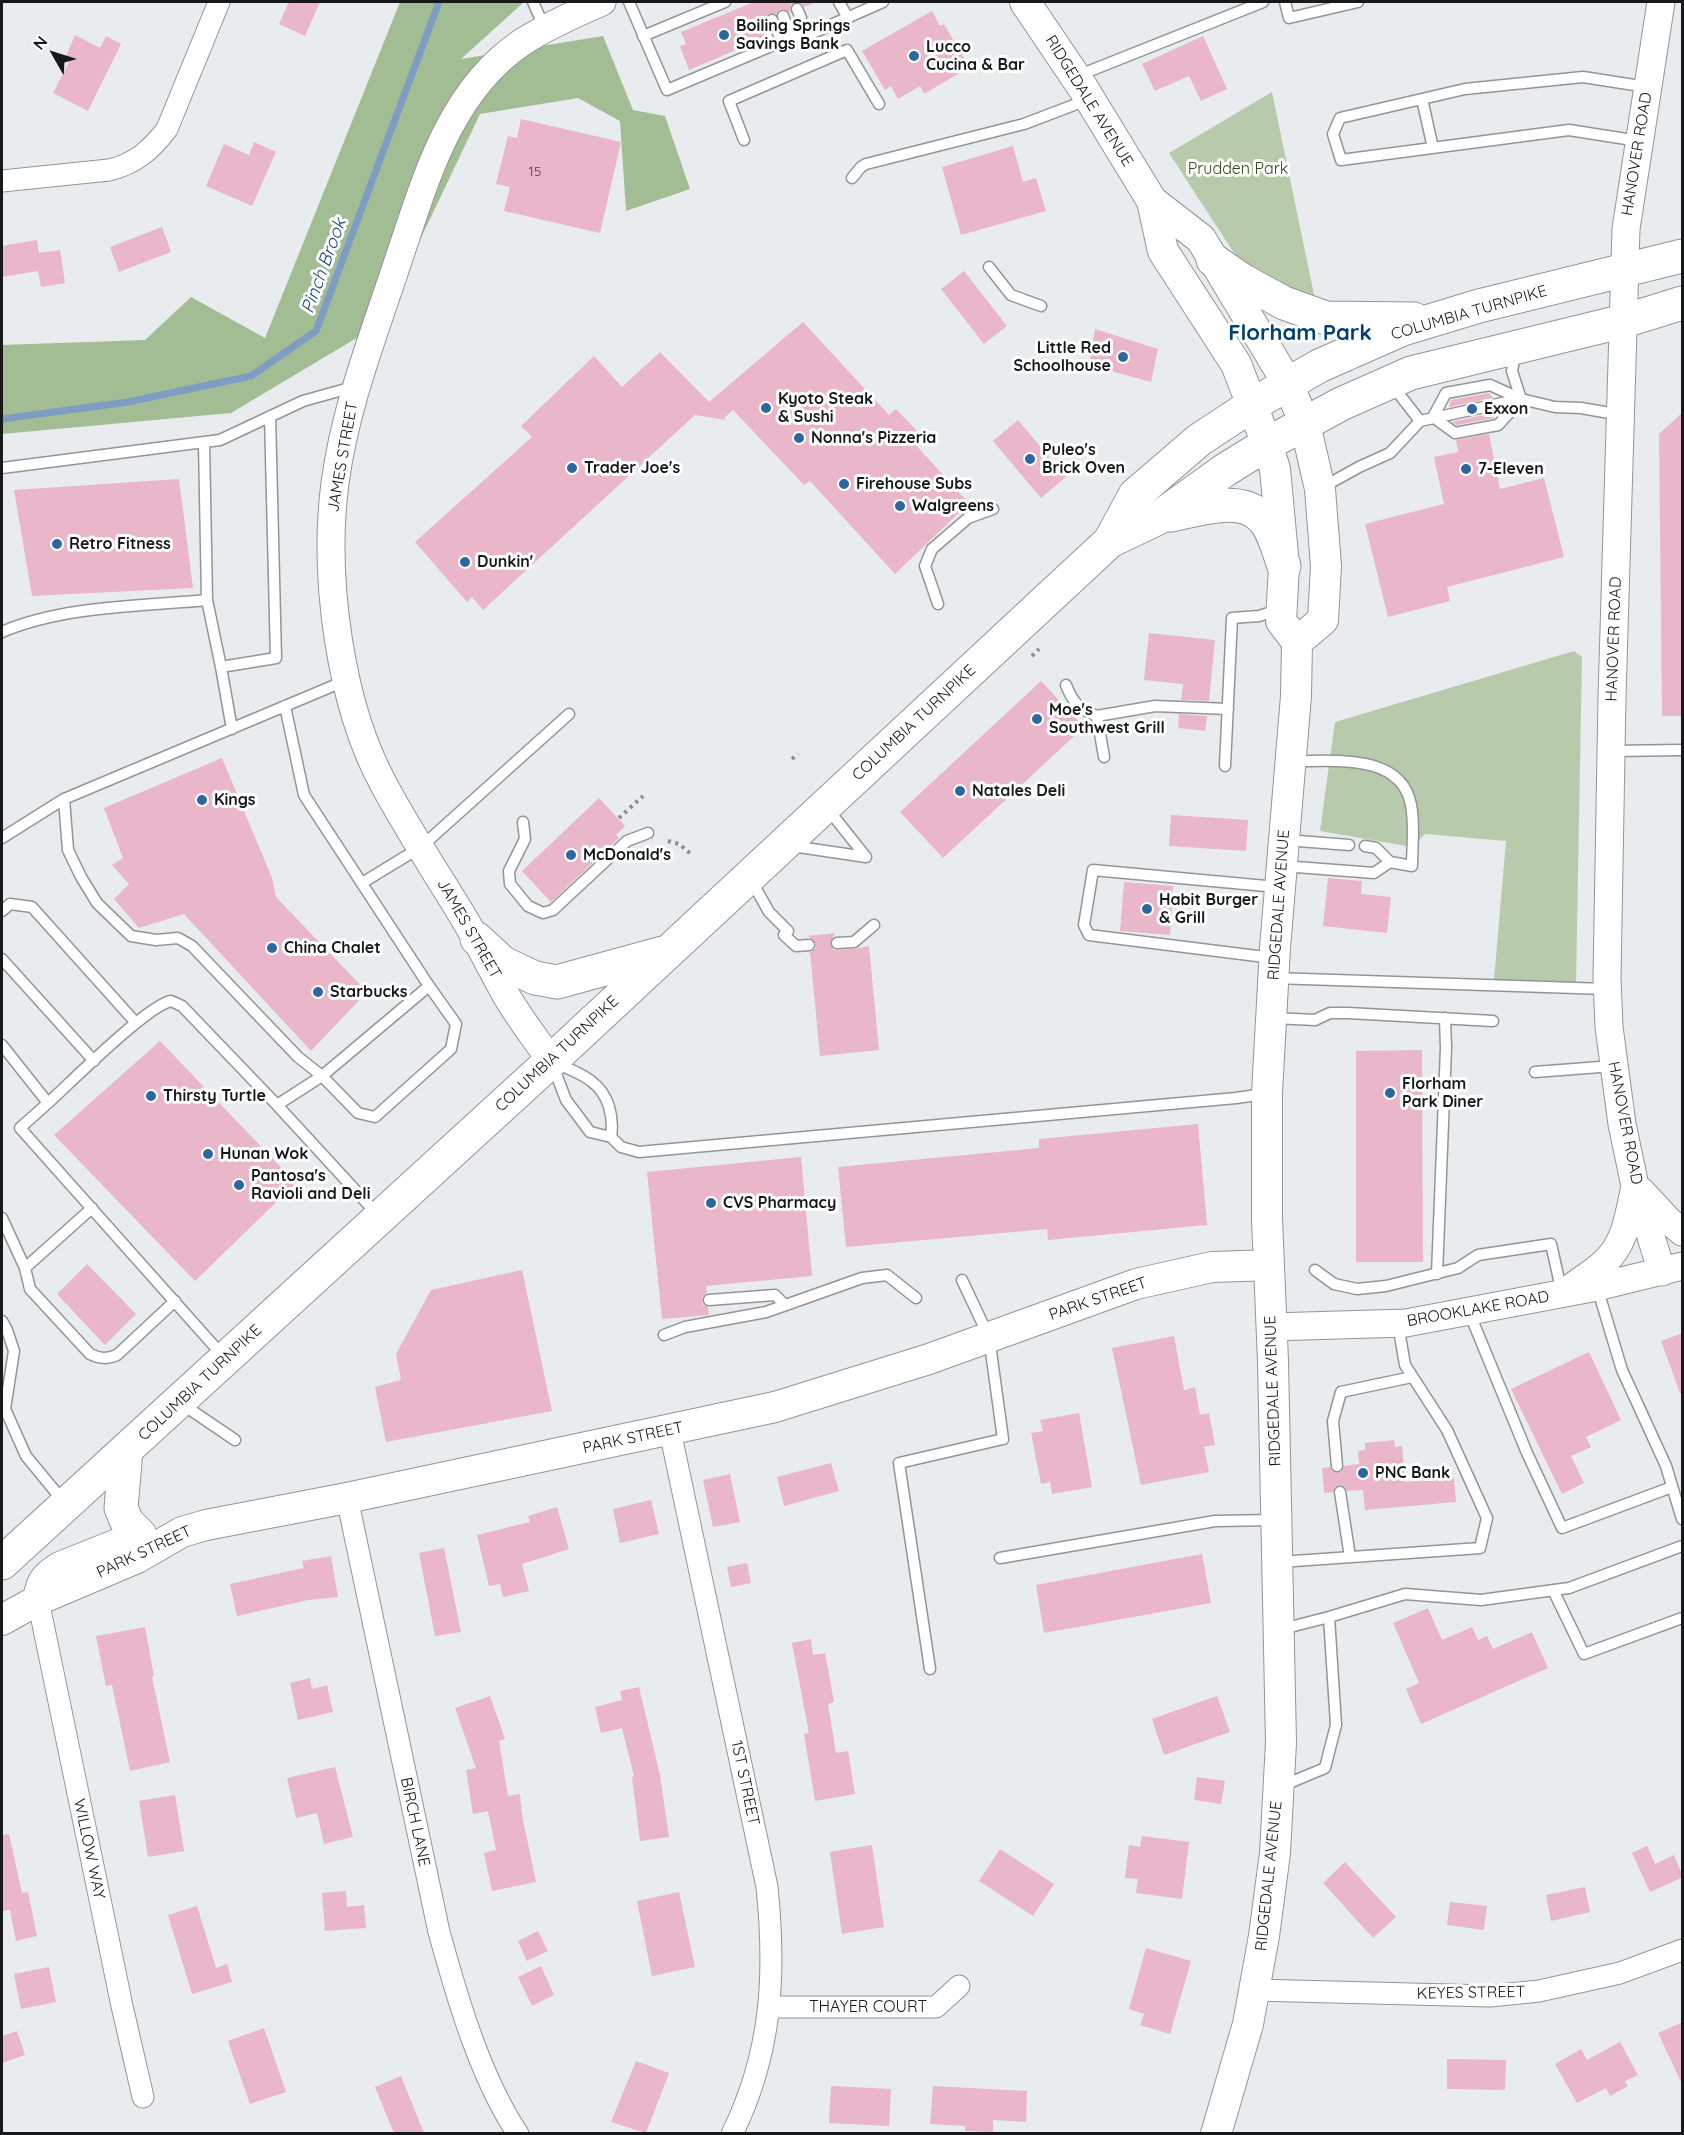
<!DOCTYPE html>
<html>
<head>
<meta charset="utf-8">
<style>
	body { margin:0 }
	#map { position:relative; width:1684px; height:2135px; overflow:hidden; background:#e9ecee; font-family:Quicksand,sans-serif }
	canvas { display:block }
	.frame { position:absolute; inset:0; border:3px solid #171819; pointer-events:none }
	.north { position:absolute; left:24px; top:24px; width:60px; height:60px; -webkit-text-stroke:4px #fff; paint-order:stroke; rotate:309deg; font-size:16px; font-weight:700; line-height:24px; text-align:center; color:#171819 }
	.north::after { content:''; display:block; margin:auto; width:21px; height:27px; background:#171819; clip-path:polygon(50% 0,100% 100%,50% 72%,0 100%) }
</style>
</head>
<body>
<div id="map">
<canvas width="1684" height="2135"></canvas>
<div class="frame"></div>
<div class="north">N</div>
</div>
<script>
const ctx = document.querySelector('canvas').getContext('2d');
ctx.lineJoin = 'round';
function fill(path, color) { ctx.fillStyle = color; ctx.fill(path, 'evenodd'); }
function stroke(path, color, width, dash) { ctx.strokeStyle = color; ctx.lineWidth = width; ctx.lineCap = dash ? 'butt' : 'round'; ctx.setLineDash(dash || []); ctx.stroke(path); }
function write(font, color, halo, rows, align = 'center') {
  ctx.font = font + ' Quicksand,sans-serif'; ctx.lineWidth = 6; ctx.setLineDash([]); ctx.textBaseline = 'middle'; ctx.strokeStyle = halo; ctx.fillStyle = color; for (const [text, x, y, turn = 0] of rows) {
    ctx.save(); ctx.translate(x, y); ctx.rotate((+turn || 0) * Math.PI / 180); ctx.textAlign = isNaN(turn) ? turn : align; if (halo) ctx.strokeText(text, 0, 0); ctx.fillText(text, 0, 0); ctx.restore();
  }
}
fill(new Path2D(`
	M 1272,92 L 1316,304 L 1253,273 L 1232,250 L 1169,153 Z
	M 1574,651 L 1582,657 L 1576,983 L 1494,980 L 1506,841 L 1425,834 L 1412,847 L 1320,831 L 1335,722 Z`), '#b7cbac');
fill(new Path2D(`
	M 400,2 L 524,2 L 461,59 L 603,36 L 633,110 L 665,116 L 690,189 L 626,211 L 620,121 L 578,98 L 480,114 L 380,324 L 231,413 L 2,434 L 2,345 L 145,340 L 191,297 L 265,338 Z`), '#a2bd93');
stroke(new Path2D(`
	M 2,419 L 128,402 L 251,376 L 316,331 L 439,2`), '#7e9dc2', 7);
fill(new Path2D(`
	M 289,2 L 320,2 L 305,36 L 279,24 Z
	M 754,2 L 816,2 L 804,7 L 801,3 L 795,2 L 791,5 L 790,13 L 783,9 L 780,9 L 776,14 L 768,14 L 765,19 L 768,30 L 764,38 L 689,70 L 680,46 L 686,44 L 681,32 Z
	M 932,11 L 940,26 L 944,24 L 966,62 L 957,67 L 961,72 L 924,94 L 920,86 L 898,99 L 891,86 L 885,90 L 862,51 Z
	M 75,35 L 100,48 L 106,36 L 121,44 L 88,111 L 53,93 L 71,58 L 66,56 Z
	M 1203,36 L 1227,89 L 1201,101 L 1189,76 L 1155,91 L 1142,64 Z
	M 521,119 L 621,142 L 600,233 L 504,211 L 510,187 L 496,184 L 508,136 L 517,138 Z
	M 254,142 L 276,152 L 252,206 L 206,186 L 224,144 L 249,155 Z
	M 1013,146 L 1023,182 L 1036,178 L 1046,211 L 961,235 L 942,167 Z
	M 162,227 L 171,252 L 119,272 L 110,247 Z
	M 37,240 L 39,253 L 60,250 L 65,283 L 41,287 L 38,271 L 2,277 L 2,246 Z
	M 964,271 L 1007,326 L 984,344 L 941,289 Z
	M 803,322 L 889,415 L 896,409 L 920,434 L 912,441 L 969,503 L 895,574 L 810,481 L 804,485 L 733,410 L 724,418 L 726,420 L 695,415 L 483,610 L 472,597 L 467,602 L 415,542 L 532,437 L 521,426 L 594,356 L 622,387 L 660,352 L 709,402 Z
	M 1095,329 L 1158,349 L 1151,382 L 1089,365 Z
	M 1489,393 L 1493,398 L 1449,407 L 1451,400 Z
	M 1496,412 L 1496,416 L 1494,418 L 1457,425 L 1452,422 Z
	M 1683,412 L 1683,716 L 1662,716 L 1659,434 Z
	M 1018,420 L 1066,477 L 1041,498 L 993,441 Z
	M 1489,434 L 1500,489 L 1544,478 L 1564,557 L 1447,587 L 1450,601 L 1388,617 L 1365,524 L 1444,504 L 1434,457 L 1458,452 L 1456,440 Z
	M 179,479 L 193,588 L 32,596 L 14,490 Z
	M 1149,633 L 1215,640 L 1209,701 L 1181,700 L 1183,684 L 1144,680 Z
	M 1041,681 L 1084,727 L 943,858 L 900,812 Z
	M 1179,714 L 1207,716 L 1205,731 L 1178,728 Z
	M 222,758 L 272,878 L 276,897 L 367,992 L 311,1051 L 184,914 L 139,928 L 114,899 L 129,884 L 112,865 L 123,858 L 104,808 Z
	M 599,798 L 625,826 L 616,835 L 619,838 L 551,902 L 522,871 Z
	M 1171,815 L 1248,820 L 1246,851 L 1169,846 Z
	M 1328,878 L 1362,881 L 1361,894 L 1391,897 L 1387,933 L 1323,926 Z
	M 1124,882 L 1173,886 L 1170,935 L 1120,931 Z
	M 835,933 L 830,943 L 834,950 L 854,949 L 869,946 L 879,1050 L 820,1056 L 810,952 L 815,949 L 816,944 L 808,936 Z
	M 160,1041 L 296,1183 L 195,1281 L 54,1135 Z
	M 1422,1050 L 1423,1262 L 1356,1262 L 1356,1051 Z
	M 1198,1124 L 1207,1225 L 1048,1240 L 1047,1229 L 846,1247 L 838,1167 L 1039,1148 L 1039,1139 Z
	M 801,1157 L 812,1276 L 706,1286 L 707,1293 L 703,1296 L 702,1301 L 703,1305 L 708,1307 L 709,1315 L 662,1319 L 647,1172 Z
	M 87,1264 L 136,1314 L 105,1345 L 57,1294 Z
	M 522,1270 L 552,1411 L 386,1442 L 375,1387 L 401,1380 L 396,1354 L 431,1290 Z
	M 1683,1333 L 1683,1393 L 1680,1393 L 1661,1341 Z
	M 1174,1336 L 1184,1390 L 1195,1387 L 1200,1415 L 1209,1413 L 1215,1445 L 1204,1447 L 1209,1472 L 1141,1485 L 1112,1348 Z
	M 1589,1352 L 1621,1420 L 1586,1437 L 1591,1447 L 1571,1456 L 1584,1483 L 1562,1494 L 1511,1389 Z
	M 1079,1413 L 1092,1487 L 1052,1494 L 1050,1482 L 1041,1484 L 1031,1433 L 1043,1431 L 1040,1420 Z
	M 1394,1440 L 1395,1447 L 1402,1446 L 1405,1482 L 1454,1478 L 1456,1502 L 1365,1510 L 1363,1490 L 1347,1491 L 1345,1487 L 1339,1485 L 1335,1487 L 1333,1492 L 1324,1493 L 1322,1468 L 1330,1467 L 1333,1472 L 1341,1472 L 1344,1466 L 1359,1464 L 1358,1451 L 1365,1450 L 1365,1443 Z
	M 831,1463 L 839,1491 L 784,1506 L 777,1477 Z
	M 730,1474 L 740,1522 L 713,1527 L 703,1480 Z
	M 651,1500 L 659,1534 L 620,1543 L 613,1509 Z
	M 557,1507 L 569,1549 L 522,1564 L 529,1591 L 503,1597 L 500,1584 L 489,1586 L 477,1535 L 530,1522 L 528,1516 Z
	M 444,1548 L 461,1632 L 435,1636 L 419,1553 Z
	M 1202,1554 L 1211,1603 L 1044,1633 L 1036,1585 Z
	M 331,1556 L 338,1597 L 308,1600 L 237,1616 L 230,1584 L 304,1568 L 302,1561 Z
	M 747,1563 L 751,1583 L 731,1587 L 727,1567 Z
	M 1428,1608 L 1442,1640 L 1472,1627 L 1478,1640 L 1487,1636 L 1493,1649 L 1532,1632 L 1548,1668 L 1421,1724 L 1406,1689 L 1419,1683 L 1393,1623 Z
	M 145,1627 L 154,1676 L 152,1677 L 170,1762 L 130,1771 L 112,1685 L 106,1686 L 96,1636 Z
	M 811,1639 L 813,1655 L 825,1653 L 834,1702 L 828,1704 L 836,1753 L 848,1751 L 855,1794 L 815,1801 L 804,1734 L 809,1733 L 792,1643 Z
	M 310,1678 L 312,1689 L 327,1685 L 333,1712 L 298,1720 L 290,1683 Z
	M 639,1687 L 660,1775 L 669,1837 L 640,1841 L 632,1777 L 634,1776 L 622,1728 L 601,1733 L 595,1707 L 622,1700 L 620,1691 Z
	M 490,1696 L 505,1739 L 499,1741 L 508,1796 L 520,1794 L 522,1815 L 536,1882 L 492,1891 L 484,1853 L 496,1850 L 488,1811 L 473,1814 L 466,1770 L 476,1768 L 455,1708 Z
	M 1217,1696 L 1230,1732 L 1164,1755 L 1152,1719 Z
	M 335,1767 L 353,1837 L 324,1844 L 317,1813 L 296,1818 L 287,1778 Z
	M 1197,1777 L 1225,1781 L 1221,1804 L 1194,1800 Z
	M 175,1795 L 184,1851 L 148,1857 L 139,1801 Z
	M 9,1834 L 22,1893 L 28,1892 L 37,1936 L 16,1941 L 10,1910 L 2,1911 L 2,1835 Z
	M 1142,1836 L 1189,1842 L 1182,1899 L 1136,1893 L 1138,1879 L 1125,1878 L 1129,1845 L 1140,1847 Z
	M 872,1845 L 884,1927 L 842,1934 L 830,1852 Z
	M 1647,1846 L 1655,1864 L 1674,1855 L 1683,1877 L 1650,1892 L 1632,1853 Z
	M 1000,1849 L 1054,1884 L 1033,1916 L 979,1881 Z
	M 1345,1862 L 1396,1917 L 1373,1938 L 1323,1883 Z
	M 1585,1887 L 1590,1912 L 1551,1921 L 1546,1895 Z
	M 346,1891 L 347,1907 L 364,1905 L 366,1928 L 325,1931 L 322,1893 Z
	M 679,1892 L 695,1967 L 652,1976 L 637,1901 Z
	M 1450,1902 L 1487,1906 L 1484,1930 L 1447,1925 Z
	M 197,1906 L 216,1968 L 227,1964 L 232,1982 L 192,1994 L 168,1915 Z
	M 538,1931 L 548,1951 L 527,1961 L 518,1941 Z
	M 1146,1948 L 1191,1961 L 1170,2034 L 1140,2025 L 1144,2014 L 1129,2009 Z
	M 541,1966 L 554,1995 L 532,2006 L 518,1977 Z
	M 49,1967 L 56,2002 L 21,2009 L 14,1974 Z
	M 1683,2022 L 1683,2086 L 1658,2033 Z
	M 264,2028 L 286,2092 L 250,2104 L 228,2041 Z
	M 17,2031 L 25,2055 L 2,2063 L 2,2036 Z
	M 1620,2042 L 1638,2075 L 1625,2081 L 1628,2086 L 1610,2096 L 1606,2088 L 1577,2103 L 1555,2064 L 1581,2049 L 1587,2060 Z
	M 1447,2059 L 1506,2060 L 1505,2090 L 1447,2089 Z
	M 636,2061 L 669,2073 L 646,2133 L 611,2122 Z
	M 401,2076 L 424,2133 L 394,2133 L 375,2087 Z
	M 831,2086 L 891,2089 L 889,2126 L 829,2123 Z
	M 933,2086 L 1027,2091 L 1026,2122 L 993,2120 L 993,2132 L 965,2131 L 965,2126 L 930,2124 Z`), '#eab6c9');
const service = new Path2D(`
	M 533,2 L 545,29
	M 629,2 L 667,90 L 795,36 L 806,36 L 883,2
	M 839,2 L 848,18
	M 1285,2 L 1289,18 L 1358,2
	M 783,16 L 792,37
	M 772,20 L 782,41
	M 643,36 L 725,2
	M 795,36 L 801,18 L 797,9
	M 1077,76 L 1263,2
	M 1422,99 L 1433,148
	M 744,140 L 729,101 L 847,50 L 879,104
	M 1639,141 L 1569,130 L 1341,160 L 1333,134 L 1340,118 L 1465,89 L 1583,77 L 1647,87
	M 852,178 L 861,167 L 866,164 L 1024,124 L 1087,100
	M 989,267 L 1011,295 L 1041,306
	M 1515,354 L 1512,371 L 1521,399
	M 1392,385 L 1420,421
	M 1433,417 L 1446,393 L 1490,385 L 1521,399 L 1555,407 L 1581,408 L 1621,415
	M 1433,417 L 1455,433 L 1498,425 L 1521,400
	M 204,442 L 207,600 L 221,667 L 276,658 L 270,416
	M 2,468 L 220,440 L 303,401 L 353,387
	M 1323,487 L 1359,467 L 1390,453 L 1420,421 L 1521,399
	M 938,604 L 925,566 L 932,549 L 968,518 L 993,509
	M 2,632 C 62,606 142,606 207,600
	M 221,667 L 232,729
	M 1066,685 C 1073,703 1079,709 1097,716 L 1104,757
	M 285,706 L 304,795 L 429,986 L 322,1076 L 277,1105 L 378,1215
	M 1097,716 L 1155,706 L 1228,709
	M 1612,751 L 1682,750
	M 1291,761 C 1332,762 1401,752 1411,805 C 1415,825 1412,847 1412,866 L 1390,862 L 1376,848 L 1365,846
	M 1225,766 L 1232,618 L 1259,616 L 1278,610
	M 64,799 L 68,850 L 81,877 L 97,903 L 131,936 L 156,940 L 178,938 L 192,946 L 298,1057 L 322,1076 L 358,1113 L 375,1117 L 451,1049 L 456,1024 L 429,986
	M 827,808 L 866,857
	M 523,822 L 525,839 L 509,871 L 510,884 L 528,906 L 543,913 L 553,910 L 627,841 L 648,833
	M 2,838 L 64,799 L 347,680
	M 1286,840 L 1349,845
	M 792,846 L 866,857
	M 1283,866 L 1374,873 L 1390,862
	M 751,880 L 769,912 L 788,931
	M 362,883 L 421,847 L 569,714
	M 2,911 L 10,904 L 32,907 L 136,1023
	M 784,935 L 796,946 L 809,945
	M 837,943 L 854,942 L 874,925
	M 1273,958 L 1089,935 L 1084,925 L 1093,870 L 1277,887
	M 2,959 L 94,1061
	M 1274,978 L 1606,989
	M 1274,1018 L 1315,1020 L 1330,1013 L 1348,1013 L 1493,1021
	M 2,1045 L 48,1103 L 20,1128 L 223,1356
	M 557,1063 C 568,1069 581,1073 591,1081 C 609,1094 614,1117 611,1137
	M 553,1066 L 566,1100 L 590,1132 L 611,1137 L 621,1147 L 639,1152 L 1236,1098 L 1264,1094
	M 1535,1072 L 1613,1066
	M 48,1103 C 70,1083 148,1005 171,1001 L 182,1006 L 277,1105
	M 2,1218 L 25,1268 L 92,1208
	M 25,1268 L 30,1289 L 90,1354 C 100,1359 107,1359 117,1355 L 175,1301
	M 1315,1270 L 1334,1284 L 1357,1289 L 1386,1286 L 1458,1268 L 1478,1255 L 1551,1244 L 1562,1293
	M 1437,1274 L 1446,1048 L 1445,1018
	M 1597,1287 L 1622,1370 L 1666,1466 L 1682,1519
	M 709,1300 L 775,1295 L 785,1305
	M 1469,1312 L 1527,1453 L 1562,1528 L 1672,1487
	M 2,1321 L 7,1330 L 14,1351 L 5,1409 L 26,1456 L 64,1502
	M 664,1335 L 685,1327 L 766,1312 L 862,1278 L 887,1275 L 916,1298
	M 182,1404 L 235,1440
	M 1337,1466 L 1333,1421 L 1341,1392 L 1412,1377
	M 1340,1492 L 1350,1557
	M 1000,1558 L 1215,1521 L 1276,1520
	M 1280,1562 L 1480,1548 L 1487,1518 L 1447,1430 L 1405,1365 L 1398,1324
	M 1553,1590 L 1584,1654 L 1682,1618
	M 1282,1629 L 1329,1617 L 1405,1594 L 1481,1600 L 1569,1588 L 1682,1546
	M 930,1669 L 899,1463 L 1003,1439 L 989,1337 L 962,1280
	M 1282,1786 L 1325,1768 L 1336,1725 L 1329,1617`);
const minor = new Path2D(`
	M 2,181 L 109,170 C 135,164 151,150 167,129 L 219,2
	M 670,1431 L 767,1887 C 776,1975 772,2053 732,2134
	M 347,1498 L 439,1932 C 457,1997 480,2077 518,2134
	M 38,1600 L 122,2006 L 143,2097
	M 1254,1990 L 1490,1996 L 1539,1991 L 1620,1973 L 1682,1950
	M 769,2007 L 936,2007 L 959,1986`);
const tertiary = new Path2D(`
	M 1661,2 L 1626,229 L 1612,697 L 1607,978 L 1609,1027 L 1622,1124 L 1635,1186 L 1662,1272
	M 551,1061 C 536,1039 519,1018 506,995 C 491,969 478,941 462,915 C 436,872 408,830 384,785 C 339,703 323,575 335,483 C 345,407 374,334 398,261 C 425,182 448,93 521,43 C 547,26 574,14 602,2
	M 1641,1191 L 1668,1220 L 1682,1232
	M 1569,1289 C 1581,1280 1593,1273 1604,1263 C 1626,1243 1629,1214 1635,1186
	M 1271,1327 L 1406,1323 L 1597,1287 L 1682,1266`);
const secondary = new Path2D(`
	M 1025,2 L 1083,88 L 1152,201 L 1163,251 L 1236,364 L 1267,444 L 1275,469 L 1284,566 L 1281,621 L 1297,642 L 1296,696 L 1275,948 L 1267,1093 L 1267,1219 L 1273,1361 L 1281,1742 L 1275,1853 L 1264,1936 L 1248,2024 L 1216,2134
	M 1152,201 L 1201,239 L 1288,384 L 1305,424 L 1320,489 L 1326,566 L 1323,620 L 1297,642
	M 38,1600 C 41,1582 44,1577 60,1567 L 140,1535
	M 2,1620 L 38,1600 L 137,1558 L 182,1532 L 206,1525 L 347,1498 L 775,1407 L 929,1359 L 1136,1284 L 1212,1267 L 1269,1265`);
const primary = new Path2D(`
	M 1213,260 L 1242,280 L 1284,303 L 1326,318 L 1414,319
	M 1171,515 C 1196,510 1238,496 1259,515 C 1273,526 1278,550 1284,566
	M 1110,541 L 1135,495 L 1199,440 L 1252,405 L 1319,366 L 1403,329 L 1479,306 L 1682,256
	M 477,939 L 503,963 L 535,978 L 557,982 L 663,953
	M 126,1451 L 121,1508 L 127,1522 L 140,1535
	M 2,1563 L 551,1061 L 1110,541 L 1158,518 L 1225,470 L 1267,444 L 1341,404 L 1411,373 L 1624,321 L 1682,303`);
stroke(service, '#929597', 13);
stroke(minor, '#929597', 23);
stroke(tertiary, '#929597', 29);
stroke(secondary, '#929597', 32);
stroke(primary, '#929597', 35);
stroke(new Path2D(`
	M 1032,656 L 1039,649
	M 792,759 L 798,754
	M 619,818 L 643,796
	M 668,841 L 679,844 L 691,854`), '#898b8d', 4, [3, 4.5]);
stroke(service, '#fff', 10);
stroke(minor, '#fff', 21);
stroke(tertiary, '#fff', 27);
stroke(secondary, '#fff', 30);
stroke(primary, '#fff', 33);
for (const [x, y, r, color] of [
	[724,35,6,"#2c689f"],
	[914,56,6,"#2c689f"],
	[1123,357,6,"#2c689f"],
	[766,408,6,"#2c689f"],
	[1472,409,6,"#2c689f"],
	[799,438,6,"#2c689f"],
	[1030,459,6,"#2c689f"],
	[572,468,6,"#2c689f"],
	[1466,469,6,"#2c689f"],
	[844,484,6,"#2c689f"],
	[900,506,6,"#2c689f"],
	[57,544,6,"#2c689f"],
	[465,562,6,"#2c689f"],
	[1037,719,6,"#2c689f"],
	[960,791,6,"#2c689f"],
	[202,800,6,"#2c689f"],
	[571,855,6,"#2c689f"],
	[1147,909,6,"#2c689f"],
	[272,948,6,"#2c689f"],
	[318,992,6,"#2c689f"],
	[1390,1093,6,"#2c689f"],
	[151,1096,6,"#2c689f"],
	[208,1154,6,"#2c689f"],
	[239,1185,6,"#2c689f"],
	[711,1203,6,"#2c689f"],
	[1363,1473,6,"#2c689f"]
]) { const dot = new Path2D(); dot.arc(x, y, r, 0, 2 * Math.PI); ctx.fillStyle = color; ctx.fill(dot); stroke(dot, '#fff', 2); }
write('14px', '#4c4045', null, [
	["15",535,172]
]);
write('bold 16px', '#171819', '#fff', [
	["Boiling Springs",736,26],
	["Savings Bank",736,44],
	["Lucco",926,47],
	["Cucina & Bar",926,65],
	["Little Red",1111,348,"right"],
	["Schoolhouse",1111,366,"right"],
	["Kyoto Steak",778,399],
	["& Sushi",778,417],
	["Exxon",1484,409],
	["Nonna's Pizzeria",811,438],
	["Puleo's",1042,450],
	["Brick Oven",1042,468],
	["Trader Joe's",584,468],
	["7-Eleven",1478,469],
	["Firehouse Subs",856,484],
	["Walgreens",912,506],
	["Retro Fitness",69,544],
	["Dunkin'",477,562],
	["Moe's",1049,710],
	["Southwest Grill",1049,728],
	["Natales Deli",972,791],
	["Kings",214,800],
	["McDonald's",583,855],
	["Habit Burger",1159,900],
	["& Grill",1159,918],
	["China Chalet",284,948],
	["Starbucks",330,992],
	["Florham",1402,1084],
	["Park Diner",1402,1102],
	["Thirsty Turtle",163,1096],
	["Hunan Wok",220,1154],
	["Pantosa's",251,1176],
	["Ravioli and Deli",251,1194],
	["CVS Pharmacy",723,1203],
	["PNC Bank",1375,1473]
], 'left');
write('16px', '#171819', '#fff', [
	["RIDGEDALE AVENUE",1089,101,58],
	["HANOVER ROAD",1637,154,-81],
	["COLUMBIA TURNPIKE",1469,313,-16],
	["JAMES STREET",343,457,-80],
	["HANOVER ROAD",1614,639,-88],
	["COLUMBIA TURNPIKE",914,723,-43],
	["RIDGEDALE AVENUE",1279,905,-86],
	["JAMES STREET",469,929,60],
	["COLUMBIA TURNPIKE",557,1054,-43],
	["HANOVER ROAD",1625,1123,79],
	["PARK STREET",1098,1299,-19],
	["BROOKLAKE ROAD",1478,1309,-10],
	["COLUMBIA TURNPIKE",200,1383,-43],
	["RIDGEDALE AVENUE",1273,1391,-92],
	["PARK STREET",633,1438,-12],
	["PARK STREET",144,1552,-25],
	["1ST STREET",745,1783,78],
	["BIRCH LANE",415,1822,78],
	["WILLOW WAY",89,1849,78],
	["RIDGEDALE AVENUE",1269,1876,-84],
	["KEYES STREET",1471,1993,-1],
	["THAYER COURT",868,2007]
]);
write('16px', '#2b4d12', '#fff', [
	["Prudden Park",1238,169]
]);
write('italic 18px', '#174575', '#fff', [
	["Pinch Brook",324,266,-70]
]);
write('bold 22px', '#01406f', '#fff', [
	["Florham Park",1300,333]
]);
</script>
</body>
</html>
